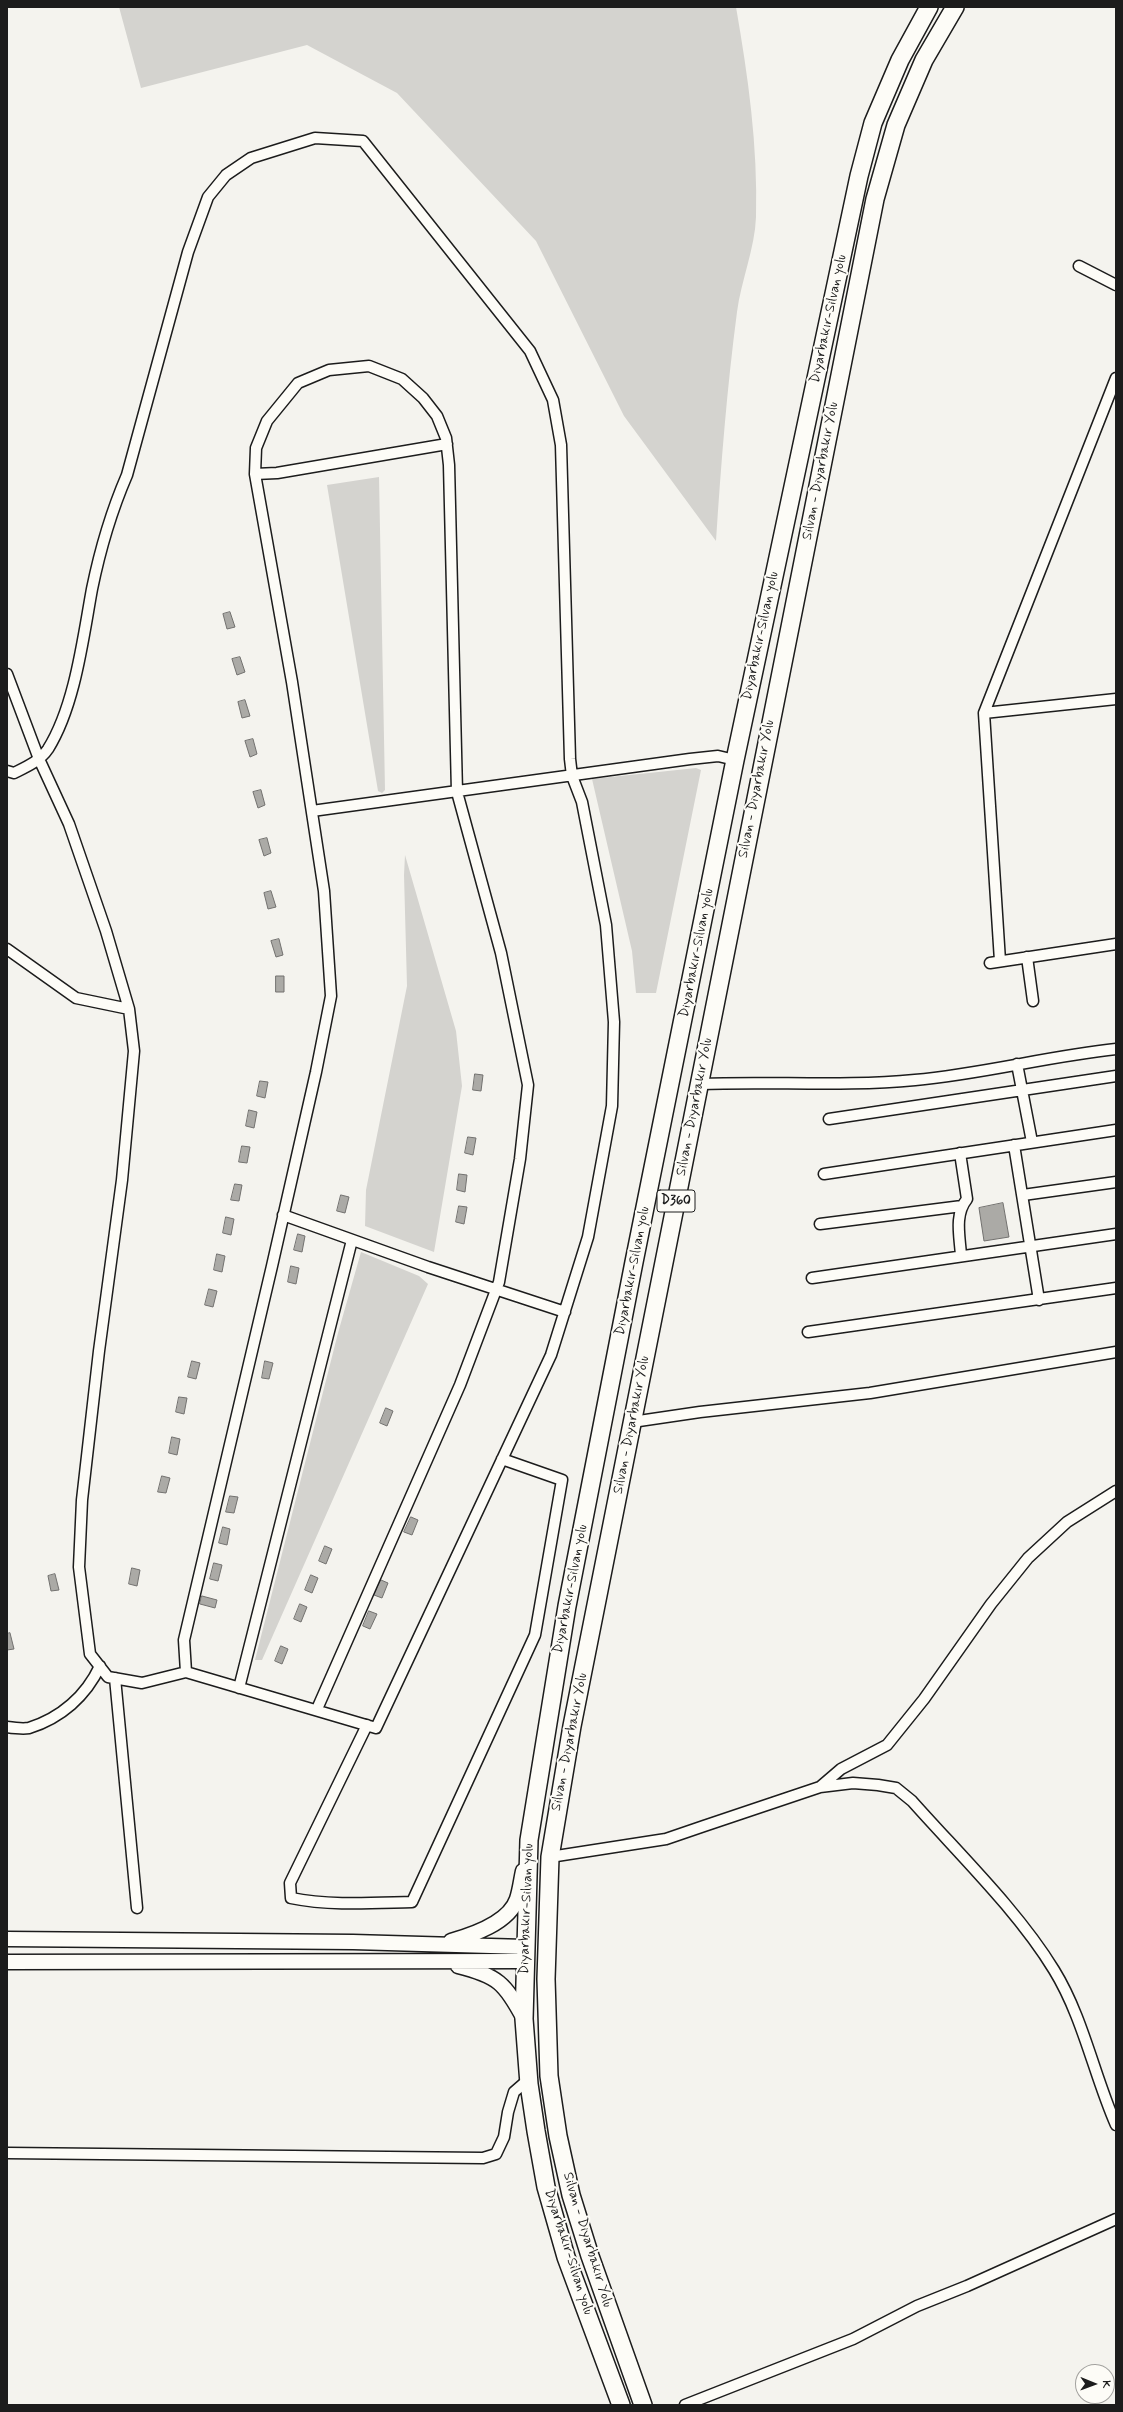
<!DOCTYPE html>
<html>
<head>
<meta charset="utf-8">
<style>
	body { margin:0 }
	#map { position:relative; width:1123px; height:2412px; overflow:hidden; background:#f4f3ee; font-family:Mynerve,sans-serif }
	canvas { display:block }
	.frame { position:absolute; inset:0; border:8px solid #1c1c1c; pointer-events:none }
	.north { position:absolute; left:1075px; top:2364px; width:40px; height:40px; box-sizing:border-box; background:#fdfcf7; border:1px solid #a3a29f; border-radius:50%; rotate:91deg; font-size:11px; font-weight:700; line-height:16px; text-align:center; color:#1c1c1c }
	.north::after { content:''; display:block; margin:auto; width:14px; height:18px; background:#1c1c1c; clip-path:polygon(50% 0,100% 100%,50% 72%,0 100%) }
</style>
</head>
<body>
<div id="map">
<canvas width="1123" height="2412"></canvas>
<div class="frame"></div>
<div class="north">K</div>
</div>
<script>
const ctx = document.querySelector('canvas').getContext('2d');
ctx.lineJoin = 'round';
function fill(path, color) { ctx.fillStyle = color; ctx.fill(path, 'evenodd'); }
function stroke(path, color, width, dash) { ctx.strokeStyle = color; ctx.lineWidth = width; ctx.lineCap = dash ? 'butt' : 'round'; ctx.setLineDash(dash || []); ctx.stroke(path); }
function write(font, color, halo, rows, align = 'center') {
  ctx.font = font + ' Mynerve,sans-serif'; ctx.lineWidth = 4; ctx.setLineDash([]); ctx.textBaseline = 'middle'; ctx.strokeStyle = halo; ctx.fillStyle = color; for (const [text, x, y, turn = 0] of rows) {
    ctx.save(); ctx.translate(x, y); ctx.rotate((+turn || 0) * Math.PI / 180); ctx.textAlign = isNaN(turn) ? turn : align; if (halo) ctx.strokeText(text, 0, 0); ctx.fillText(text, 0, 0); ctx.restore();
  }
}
fill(new Path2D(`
	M 119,7 L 736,7 C 748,76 758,146 756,217 C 755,248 741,281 737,312 C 727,388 721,464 716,541 L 624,416 L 536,241 L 397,93 L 307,45 L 141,88 Z
	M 379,477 L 385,790 L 382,793 L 378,791 L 327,485 Z
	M 696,768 L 701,770 L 656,993 L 636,993 L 632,951 L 592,779 Z
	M 405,855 L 456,1031 L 462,1086 L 434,1252 L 365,1226 L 366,1190 L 407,986 L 404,875 Z
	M 361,1252 L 419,1276 L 428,1284 L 262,1660 L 255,1660 L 338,1333 Z`), '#d4d3cf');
const water = new Path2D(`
	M 230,612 L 235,627 L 227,629 L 223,614 Z
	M 240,657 L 245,672 L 237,675 L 232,659 Z
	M 245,700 L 250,716 L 242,718 L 238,702 Z
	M 253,739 L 257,754 L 250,757 L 245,741 Z
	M 261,790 L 265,805 L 258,808 L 253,792 Z
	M 267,838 L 271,853 L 264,856 L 259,840 Z
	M 271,891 L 276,907 L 268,909 L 264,893 Z
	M 279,939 L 283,955 L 276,957 L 271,941 Z
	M 276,976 L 284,976 L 284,992 L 276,992 Z
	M 475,1074 L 483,1075 L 481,1091 L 473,1090 Z
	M 260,1081 L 268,1082 L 265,1098 L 257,1096 Z
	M 249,1110 L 257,1112 L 254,1128 L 246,1126 Z
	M 468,1137 L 476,1138 L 473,1155 L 465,1153 Z
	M 242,1146 L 250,1147 L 247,1163 L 239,1162 Z
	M 459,1174 L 467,1175 L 465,1192 L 457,1190 Z
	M 235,1184 L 242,1185 L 239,1201 L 231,1200 Z
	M 341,1195 L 349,1197 L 345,1213 L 337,1211 Z
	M 1003,1203 L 1009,1237 L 984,1241 L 979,1208 Z
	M 459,1206 L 467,1207 L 464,1224 L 456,1222 Z
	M 226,1217 L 234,1219 L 231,1235 L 223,1233 Z
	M 298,1234 L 305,1236 L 302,1252 L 294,1250 Z
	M 217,1254 L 225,1256 L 222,1272 L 214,1270 Z
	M 291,1266 L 299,1268 L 296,1284 L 288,1282 Z
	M 209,1289 L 217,1291 L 213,1307 L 205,1305 Z
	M 192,1361 L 200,1363 L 196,1379 L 188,1377 Z
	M 265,1361 L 273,1363 L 269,1379 L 262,1378 Z
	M 179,1397 L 187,1398 L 184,1414 L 176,1412 Z
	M 386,1408 L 393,1411 L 387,1426 L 380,1423 Z
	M 172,1437 L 180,1439 L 177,1455 L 169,1453 Z
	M 162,1476 L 170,1478 L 166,1493 L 158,1492 Z
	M 230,1496 L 238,1497 L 234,1513 L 226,1512 Z
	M 411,1517 L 418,1520 L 412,1535 L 404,1532 Z
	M 223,1527 L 230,1529 L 227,1545 L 219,1543 Z
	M 325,1546 L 332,1549 L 326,1564 L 319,1561 Z
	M 214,1563 L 222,1565 L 218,1581 L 210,1579 Z
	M 132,1568 L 140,1570 L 137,1586 L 129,1584 Z
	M 55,1574 L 59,1590 L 51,1591 L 48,1576 Z
	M 311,1575 L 318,1578 L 312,1593 L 305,1590 Z
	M 381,1580 L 388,1583 L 382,1598 L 374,1595 Z
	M 202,1596 L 217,1600 L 215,1608 L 200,1604 Z
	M 300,1604 L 307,1607 L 301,1622 L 294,1619 Z
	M 369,1611 L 377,1614 L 370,1629 L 363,1626 Z
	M 10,1633 L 14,1649 L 7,1650 L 7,1634 Z
	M 281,1646 L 288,1649 L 282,1664 L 275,1661 Z`);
fill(water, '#abaaa6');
stroke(water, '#72716f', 1);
const street = new Path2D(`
	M 1079,266 L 1116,285
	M 255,474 L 277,473 L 447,444
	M 7,674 L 39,759 L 69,824 L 106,931 L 129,1009 L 134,1051 L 122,1180 L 99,1351 L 82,1500 L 79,1567 L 90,1654 L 108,1677 L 142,1683 L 186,1672 L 376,1728 L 551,1355 L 588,1237 L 612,1106 L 614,1022 L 606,925 L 582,802 L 572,776 L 570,759 L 561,445 L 553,400 L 530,351 L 363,141 L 315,138 L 251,158 L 226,175 L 208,197 L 188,252 L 127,475 C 111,512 100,550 92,589 C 83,638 75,706 48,749 C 40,761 26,767 14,773 L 7,771
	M 984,713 L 1116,699
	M 312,811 L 690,759 L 718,756 L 735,760
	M 7,949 L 76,998 L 129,1009
	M 1027,957 L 1033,1001
	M 1000,961 L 984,713 L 1116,378
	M 990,963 L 1116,944
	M 1017,1064 L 1032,1142
	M 700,1084 C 772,1081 843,1087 915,1080 C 982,1074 1049,1056 1116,1049
	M 829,1119 L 1116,1076
	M 1014,1145 L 1039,1300
	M 960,1153 L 967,1199 C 954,1215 960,1237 961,1256
	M 824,1174 L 1116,1130
	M 1023,1195 L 1116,1182
	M 283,1215 L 428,1267 L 565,1312
	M 820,1224 L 962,1206
	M 812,1278 L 1116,1234
	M 808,1332 L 1116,1288
	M 632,1422 L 700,1412 L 870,1393 L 1116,1352
	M 186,1672 L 184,1640 L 272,1266 L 316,1072 L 331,996 L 324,891 L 292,682 L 255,474 L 256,448 L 267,421 L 298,383 L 329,370 L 369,366 L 402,379 L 423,398 L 437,416 L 446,438 L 449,465 L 457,792 L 501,953 L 528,1085 L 520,1159 L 499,1282 L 460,1385 L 317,1709
	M 115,1678 L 137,1908
	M 239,1688 L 352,1240
	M 367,1725 L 290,1883 L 291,1898 C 330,1906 372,1903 412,1902 L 535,1635 L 562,1480 L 502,1459
	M 7,1727 C 14,1728 23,1729 29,1728 C 61,1718 86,1696 100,1666
	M 820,1787 L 853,1783 L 878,1785 L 896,1788 L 912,1801 C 959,1854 1018,1911 1054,1970 C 1083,2017 1094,2075 1116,2125
	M 550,1857 L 666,1839 L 704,1826 L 820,1787 L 841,1769 L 887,1745 L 924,1699 L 991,1604 L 1028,1558 L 1067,1522 L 1116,1491
	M 7,2153 L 483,2158 L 496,2154 L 504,2137 L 508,2112 L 514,2092 L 529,2079
	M 685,2405 L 853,2339 L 917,2306 L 967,2286 L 1116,2219`);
const secondary = new Path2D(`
	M 7,1939 L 353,1942 L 525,1947
	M 451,1941 C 472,1935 509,1923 517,1899 C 520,1890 521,1880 523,1871
	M 7,1962 L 525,1961
	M 458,1966 C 498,1976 505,1983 524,2019`);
const highway = new Path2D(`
	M 621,2405 L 566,2257 L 546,2187 L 536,2131 L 529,2084 L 524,2019 L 529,1840 L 567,1606 L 634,1262 L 735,760 L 859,176 L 873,123 L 900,60 L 929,7
	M 643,2405 L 590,2256 L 571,2195 L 558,2136 L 549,2076 L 546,1979 L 550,1857 L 572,1726 L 875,199 L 896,125 L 924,60 L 955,7`);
stroke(street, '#1c1c1c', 13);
stroke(secondary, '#1c1c1c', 17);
stroke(highway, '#1c1c1c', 20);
stroke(street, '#fdfcf7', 10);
stroke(secondary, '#fdfcf7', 14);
stroke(highway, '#fdfcf7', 17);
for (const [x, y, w] of [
	[676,1201,38]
]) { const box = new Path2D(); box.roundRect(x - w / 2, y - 11, w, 22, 3); ctx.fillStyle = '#fdfcf7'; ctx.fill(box); stroke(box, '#1c1c1c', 1); }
write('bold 13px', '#1c1c1c', null, [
	["D360",676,1201]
]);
write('14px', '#1c1c1c', '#fdfcf7', [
	["Diyarbakır-Silvan yolu",829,319,-78],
	["Silvan - Diyarbakır Yolu",821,471,-79],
	["Diyarbakır-Silvan yolu",761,636,-78],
	["Silvan - Diyarbakır Yolu",757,789,-79],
	["Diyarbakır-Silvan yolu",697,953,-79],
	["Silvan - Diyarbakır Yolu",695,1107,-79],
	["Diyarbakır-Silvan yolu",633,1271,-79],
	["Silvan - Diyarbakır Yolu",632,1425,-79],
	["Diyarbakır-Silvan yolu",571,1589,-79],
	["Silvan - Diyarbakır Yolu",570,1742,-79],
	["Diyarbakır-Silvan yolu",527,1909,-88],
	["Silvan - Diyarbakır Yolu",587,2240,73],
	["Diyarbakır-Silvan yolu",568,2252,72]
]);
</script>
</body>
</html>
